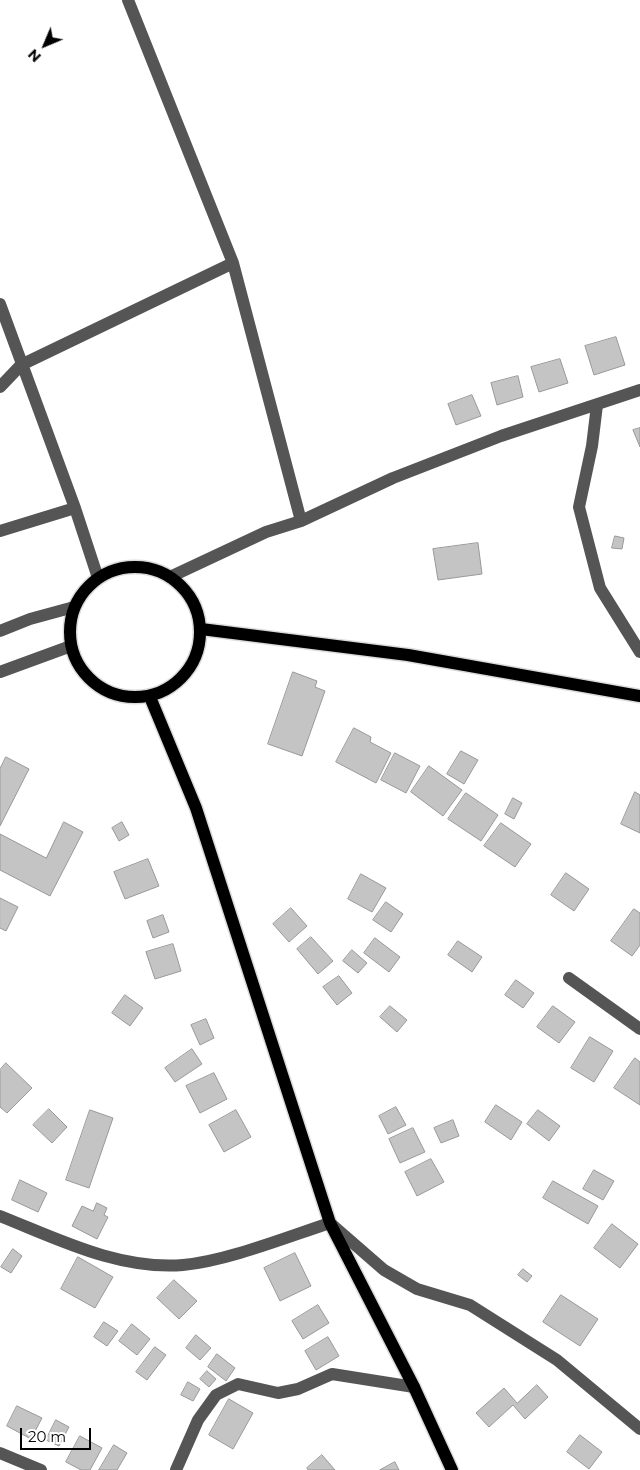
<!DOCTYPE html>
<html>
<head>
<meta charset="utf-8">
<style>
	body { margin:0 }
	#map { position:relative; width:640px; height:1470px; overflow:hidden; background:#fff; font-family:Montserrat,sans-serif }
	canvas { display:block }
	.north { position:absolute; left:20px; top:20px; width:50px; height:50px; -webkit-text-stroke:4px #fff; paint-order:stroke; rotate:225deg; font-size:14px; font-weight:700; line-height:20px; text-align:center; color:#000 }
	.north::after { content:''; display:block; margin:auto; width:18px; height:22px; background:#000; clip-path:polygon(50% 0,100% 100%,50% 72%,0 100%) }
	.scale { position:absolute; left:20px; top:1428px; width:71px; height:22px; box-sizing:border-box; border:2px solid #000; border-top:0; padding-left:6px; font-size:15px; line-height:18px; white-space:nowrap; color:#000; -webkit-text-stroke:4px #fff; paint-order:stroke }
</style>
</head>
<body>
<div id="map">
<canvas width="640" height="1470"></canvas>
<div class="north">N</div>
<div class="scale">20 m</div>
</div>
<script>
const ctx = document.querySelector('canvas').getContext('2d');
ctx.lineJoin = 'round';
function fill(path, color) { ctx.fillStyle = color; ctx.fill(path, 'evenodd'); }
function stroke(path, color, width, dash) { ctx.strokeStyle = color; ctx.lineWidth = width; ctx.lineCap = dash ? 'butt' : 'round'; ctx.setLineDash(dash || []); ctx.stroke(path); }
const building = new Path2D(`
	M 616,337 L 625,365 L 594,375 L 585,346 Z
	M 560,359 L 568,383 L 539,392 L 531,367 Z
	M 518,376 L 523,397 L 497,405 L 491,383 Z
	M 472,395 L 481,416 L 456,425 L 448,404 Z
	M 640,428 L 640,447 L 633,430 Z
	M 615,536 L 624,538 L 622,549 L 612,548 Z
	M 478,543 L 482,574 L 438,580 L 433,549 Z
	M 293,672 L 317,681 L 315,687 L 325,691 L 302,756 L 268,744 Z
	M 354,728 L 371,737 L 370,742 L 391,753 L 376,783 L 336,762 Z
	M 461,751 L 478,760 L 464,784 L 447,774 Z
	M 395,753 L 420,766 L 406,793 L 381,780 Z
	M 6,757 L 29,769 L 0,826 L 0,769 Z
	M 429,766 L 462,790 L 443,816 L 411,792 Z
	M 635,792 L 640,795 L 640,833 L 621,824 Z
	M 466,793 L 498,815 L 481,841 L 448,819 Z
	M 513,798 L 522,803 L 514,819 L 505,814 Z
	M 64,822 L 83,832 L 50,896 L 0,870 L 0,834 L 46,858 Z
	M 122,822 L 129,835 L 119,841 L 112,828 Z
	M 501,823 L 531,844 L 515,867 L 484,846 Z
	M 148,859 L 159,886 L 125,899 L 114,872 Z
	M 566,873 L 589,889 L 574,911 L 551,895 Z
	M 361,874 L 386,888 L 372,912 L 348,899 Z
	M 0,898 L 18,907 L 6,931 L 0,928 Z
	M 386,902 L 403,914 L 391,932 L 373,920 Z
	M 291,908 L 307,926 L 289,942 L 273,924 Z
	M 634,909 L 640,913 L 640,945 L 632,956 L 611,941 Z
	M 163,915 L 169,932 L 153,938 L 147,921 Z
	M 311,937 L 333,961 L 318,974 L 297,949 Z
	M 375,938 L 400,957 L 389,972 L 364,953 Z
	M 458,941 L 482,957 L 472,972 L 448,955 Z
	M 173,944 L 181,971 L 155,979 L 146,952 Z
	M 352,950 L 367,963 L 358,973 L 343,961 Z
	M 339,976 L 352,993 L 337,1005 L 323,987 Z
	M 516,980 L 534,993 L 523,1008 L 505,995 Z
	M 125,995 L 143,1008 L 130,1026 L 112,1013 Z
	M 390,1006 L 407,1020 L 397,1032 L 380,1017 Z
	M 553,1006 L 575,1022 L 559,1043 L 537,1027 Z
	M 206,1019 L 214,1038 L 200,1045 L 191,1025 Z
	M 590,1037 L 613,1051 L 594,1082 L 571,1068 Z
	M 192,1049 L 202,1064 L 175,1082 L 165,1068 Z
	M 635,1058 L 640,1062 L 640,1105 L 614,1088 Z
	M 6,1063 L 32,1088 L 7,1113 L 0,1107 L 0,1070 Z
	M 214,1073 L 227,1099 L 200,1113 L 186,1086 Z
	M 496,1105 L 522,1122 L 511,1140 L 485,1122 Z
	M 396,1107 L 406,1125 L 388,1134 L 379,1116 Z
	M 49,1109 L 67,1127 L 52,1143 L 33,1125 Z
	M 90,1110 L 113,1118 L 89,1188 L 66,1180 Z
	M 236,1110 L 251,1137 L 224,1152 L 209,1125 Z
	M 538,1110 L 560,1126 L 549,1141 L 527,1124 Z
	M 453,1120 L 459,1136 L 441,1143 L 434,1128 Z
	M 413,1128 L 425,1152 L 400,1163 L 389,1139 Z
	M 431,1159 L 444,1182 L 417,1196 L 405,1172 Z
	M 594,1170 L 614,1181 L 603,1200 L 583,1189 Z
	M 20,1180 L 47,1193 L 38,1212 L 12,1200 Z
	M 553,1181 L 598,1206 L 588,1224 L 543,1198 Z
	M 97,1203 L 107,1208 L 104,1215 L 108,1217 L 97,1239 L 72,1226 L 82,1206 L 93,1211 Z
	M 612,1224 L 638,1244 L 620,1268 L 594,1248 Z
	M 13,1249 L 22,1256 L 11,1273 L 1,1267 Z
	M 295,1253 L 311,1286 L 280,1301 L 264,1268 Z
	M 78,1257 L 113,1277 L 95,1308 L 61,1289 Z
	M 523,1269 L 532,1276 L 527,1282 L 518,1275 Z
	M 174,1280 L 197,1301 L 179,1319 L 157,1298 Z
	M 561,1295 L 598,1319 L 580,1346 L 543,1322 Z
	M 318,1305 L 329,1323 L 303,1339 L 292,1321 Z
	M 104,1322 L 118,1331 L 107,1346 L 94,1337 Z
	M 132,1324 L 150,1339 L 137,1355 L 119,1341 Z
	M 196,1335 L 211,1348 L 200,1360 L 186,1348 Z
	M 328,1337 L 339,1356 L 316,1370 L 305,1351 Z
	M 155,1347 L 166,1355 L 147,1380 L 136,1372 Z
	M 217,1354 L 235,1368 L 226,1381 L 208,1367 Z
	M 207,1371 L 216,1379 L 209,1387 L 200,1379 Z
	M 188,1382 L 200,1389 L 193,1401 L 181,1395 Z
	M 537,1385 L 548,1397 L 525,1419 L 513,1405 L 489,1427 L 476,1413 L 504,1388 L 517,1403 Z
	M 229,1399 L 253,1413 L 233,1449 L 209,1435 Z
	M 17,1406 L 42,1418 L 31,1439 L 7,1426 Z
	M 56,1420 L 69,1427 L 59,1446 L 46,1440 Z
	M 580,1435 L 602,1452 L 589,1469 L 567,1452 Z
	M 80,1436 L 102,1448 L 90,1470 L 81,1470 L 66,1462 Z
	M 114,1445 L 127,1453 L 117,1470 L 99,1470 Z
	M 322,1455 L 335,1470 L 308,1470 L 307,1468 Z
	M 395,1462 L 399,1470 L 380,1470 Z`);
fill(building, '#c4c4c4');
stroke(building, '#999', 1);
const major = new Path2D(`
	M70 632a65 65 0 1 1 130 0a65 65 0 1 1-130 0Z
	M 201,629 L 408,655 L 640,696
	M 150,697 L 196,808 L 330,1223 L 414,1387 L 452,1470`);
stroke(major, '#dbdbdb', 15);
stroke(new Path2D(`
	M 128,0 L 233,263 L 301,521
	M 0,304 L 75,508 L 98,578
	M 0,387 L 21,365 L 233,263
	M 597,405 L 592,446 L 579,507 L 600,588 L 640,652
	M 0,531 L 75,508
	M 170,577 L 266,532 L 301,521 L 393,478 L 501,436 L 640,390
	M 0,631 L 30,619 L 74,607
	M 0,672 L 71,646
	M 569,978 L 640,1029
	M 0,1216 C 58,1239 118,1270 183,1265 C 227,1261 287,1237 330,1223 L 384,1270 L 417,1289 L 470,1305 L 557,1360 L 640,1429
	M 0,1453 L 41,1470
	M 176,1470 L 198,1420 L 216,1395 L 238,1384 L 278,1393 L 298,1389 L 332,1374 L 414,1387`), '#555', 12);
stroke(major, '#000', 12);
</script>
</body>
</html>
